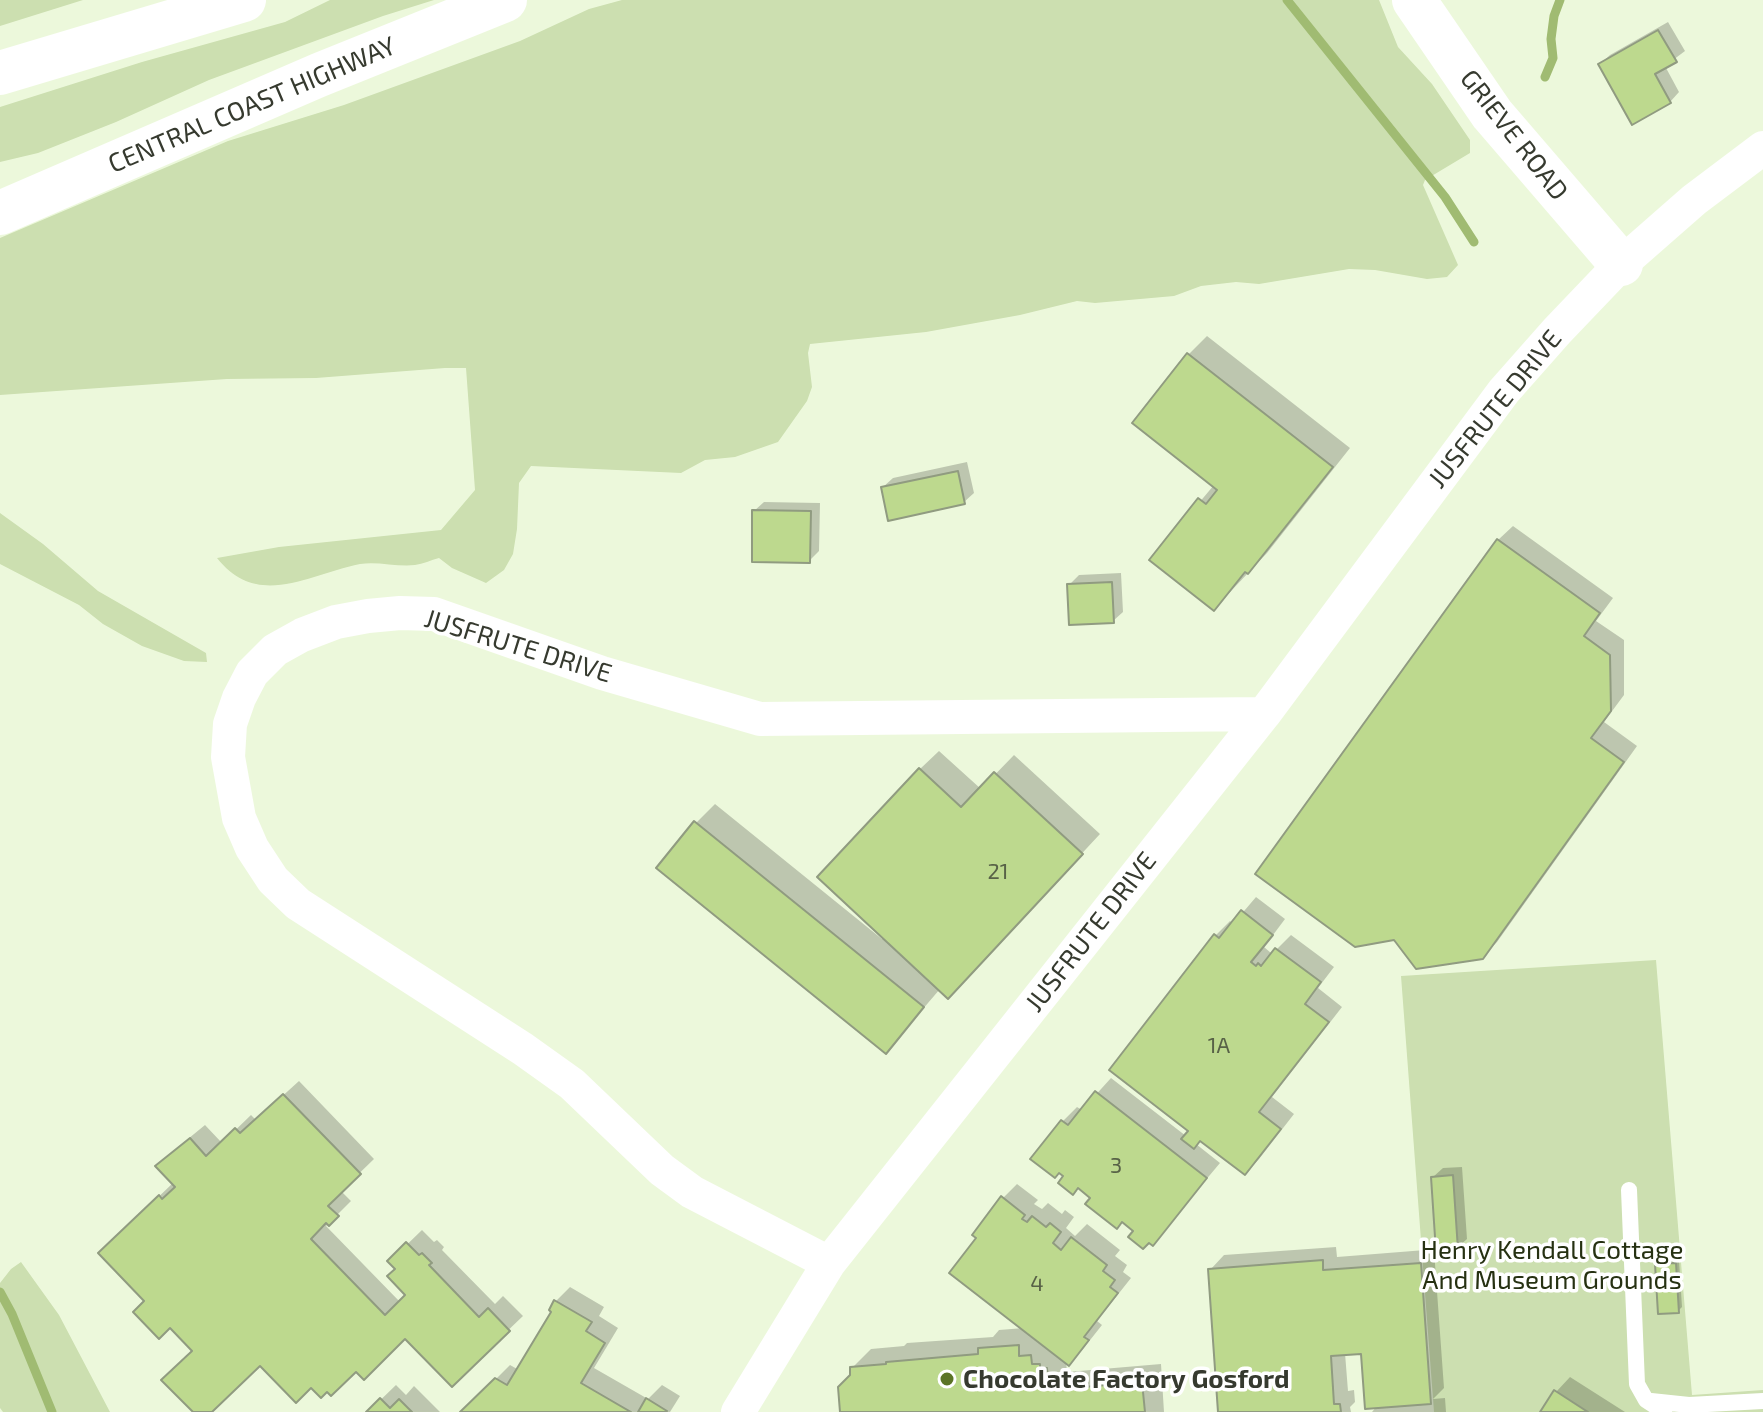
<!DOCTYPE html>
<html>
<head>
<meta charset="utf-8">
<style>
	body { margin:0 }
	canvas { display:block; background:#ecf8db }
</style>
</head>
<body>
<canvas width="1763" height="1412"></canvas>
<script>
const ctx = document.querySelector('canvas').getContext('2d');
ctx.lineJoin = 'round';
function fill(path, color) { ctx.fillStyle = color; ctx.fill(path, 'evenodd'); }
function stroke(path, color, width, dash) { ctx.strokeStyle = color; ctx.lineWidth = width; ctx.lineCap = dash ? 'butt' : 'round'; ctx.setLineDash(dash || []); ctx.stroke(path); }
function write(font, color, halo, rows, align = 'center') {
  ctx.font = font + ' "Exo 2",sans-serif'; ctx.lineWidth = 7; ctx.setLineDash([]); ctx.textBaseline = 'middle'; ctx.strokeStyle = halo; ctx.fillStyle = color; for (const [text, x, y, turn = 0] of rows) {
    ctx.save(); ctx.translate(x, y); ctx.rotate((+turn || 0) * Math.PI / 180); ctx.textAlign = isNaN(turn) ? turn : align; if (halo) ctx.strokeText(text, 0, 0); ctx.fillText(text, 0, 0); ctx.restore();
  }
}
fill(new Path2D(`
	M 0,0 L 83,0 L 0,26 Z
	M 330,0 L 434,0 L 383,16 L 209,80 L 116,122 L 38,153 L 0,162 L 0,107 L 142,62 L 285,22 Z
	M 622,0 L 1379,0 L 1398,47 L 1432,84 L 1470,140 L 1470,153 L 1425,180 L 1423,185 L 1458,265 L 1447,277 L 1427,279 L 1375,270 L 1349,269 L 1259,284 L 1236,282 L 1201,286 L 1174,296 L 1095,303 L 1077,301 L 1020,315 L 926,332 L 810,344 L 808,353 L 812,387 L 807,401 L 778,442 L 735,457 L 705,460 L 681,473 L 531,466 L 519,483 L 517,529 L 513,554 L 504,570 L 486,583 L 452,568 L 439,558 C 431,560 423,564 415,565 C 397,567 377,561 360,564 C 309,574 258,610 217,558 L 279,547 L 441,530 L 475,490 L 466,368 L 445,368 L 316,378 L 227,379 L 0,395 L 0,238 L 228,141 L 344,105 L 520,41 L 589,9 Z
	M 0,513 L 43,544 L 98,591 L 206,653 L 207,662 L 184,661 L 142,646 L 103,624 L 79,605 L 0,564 Z
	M 1656,960 L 1692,1395 L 1763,1390 L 1763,1412 L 1434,1412 L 1401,976 Z
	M 21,1262 L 59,1315 L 110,1412 L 3,1412 L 0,1408 L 0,1283 L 11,1269 Z`), '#ccdfb0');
fill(new Path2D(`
	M 1668,22 L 1685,51 L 1665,66 L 1679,92 L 1670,102 L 1600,64 L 1610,55 Z
	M 1207,336 L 1350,448 L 1267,553 L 1214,609 L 1151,560 L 1214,485 L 1188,355 Z
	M 967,462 L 974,493 L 964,502 L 883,487 L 893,478 Z
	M 764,502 L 820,503 L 819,551 L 809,561 L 754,511 Z
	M 1513,526 L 1613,598 L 1596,621 L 1624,640 L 1624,695 L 1604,722 L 1637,746 L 1497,942 L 1482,957 L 1498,540 Z
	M 1121,573 L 1123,612 L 1113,621 L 1069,585 L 1079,575 Z
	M 939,751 L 981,789 L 1014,755 L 1100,834 L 967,977 L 940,989 L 886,1052 L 696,823 L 715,804 L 882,939 L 920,769 Z
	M 1256,897 L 1285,919 L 1264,947 L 1271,953 L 1275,951 L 1291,935 L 1334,967 L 1318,988 L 1342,1007 L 1272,1097 L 1294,1114 L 1259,1159 L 1245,1173 L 1201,1139 L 1196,1144 L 1220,1163 L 1153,1243 L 1066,1176 L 1033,1159 L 1063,1121 L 1077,1107 L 1082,1110 L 1111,1078 L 1186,1136 L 1191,1131 L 1216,935 L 1230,921 L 1233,924 Z
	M 299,1081 L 374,1159 L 341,1191 L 351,1201 L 326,1226 L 400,1302 L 408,1295 L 397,1269 L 390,1261 L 422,1230 L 434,1242 L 437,1240 L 444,1247 L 442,1250 L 495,1304 L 503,1296 L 523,1316 L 452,1384 L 405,1336 L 356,1370 L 311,1386 L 260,1363 L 209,1412 L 195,1412 L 194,1351 L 100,1253 L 174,1182 L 158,1166 L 172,1152 L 205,1125 L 222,1143 L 251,1115 L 256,1120 Z
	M 1462,1167 L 1467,1239 L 1457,1248 L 1434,1250 L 1444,1388 L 1433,1399 L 1445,1398 L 1446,1412 L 1372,1412 L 1377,1406 L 1363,1352 L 1345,1353 L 1348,1391 L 1354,1390 L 1355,1402 L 1350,1407 L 1351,1412 L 1220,1412 L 1210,1270 L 1224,1255 L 1336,1247 L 1337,1257 L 1438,1249 L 1433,1177 L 1443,1168 Z
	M 1017,1184 L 1038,1200 L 1034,1204 L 1042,1209 L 1048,1203 L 1062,1214 L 1065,1210 L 1074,1217 L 1066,1228 L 1075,1236 L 1087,1224 L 1120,1250 L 1115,1256 L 1127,1265 L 1123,1272 L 1131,1278 L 1097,1321 L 1102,1325 L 1083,1349 L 1069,1363 L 1066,1361 L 1067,1372 L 1161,1364 L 1164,1412 L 842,1412 L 852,1368 L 871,1349 L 904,1346 L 907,1343 L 993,1337 L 999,1330 L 1024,1328 L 978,1238 L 1003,1198 Z
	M 1679,1260 L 1682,1307 L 1678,1311 L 1657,1265 L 1661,1261 Z
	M 570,1287 L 604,1307 L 599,1316 L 618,1328 L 594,1368 L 648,1399 L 662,1385 L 680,1396 L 670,1412 L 463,1412 L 510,1365 L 519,1370 L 554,1311 L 556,1301 Z
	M 1570,1377 L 1625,1412 L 1543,1412 L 1556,1392 Z
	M 396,1385 L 406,1395 L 414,1386 L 440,1412 L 368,1412 Z`), '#0003');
stroke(new Path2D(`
	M 1287,0 L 1445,197 L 1474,242
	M 1545,77 L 1553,58 L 1551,39 L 1554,16 L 1560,0
	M 0,1292 L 12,1314 L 52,1412`), '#a0bb72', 9);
const building = new Path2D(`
	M 1658,30 L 1677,62 L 1655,74 L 1671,103 L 1632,125 L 1598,64 Z
	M 1187,353 L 1333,467 L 1248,574 L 1245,572 L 1214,611 L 1149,560 L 1198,498 L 1206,504 L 1217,490 L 1132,423 Z
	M 958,471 L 965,504 L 888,521 L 881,487 Z
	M 752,510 L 811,511 L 810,563 L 752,562 Z
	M 1497,539 L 1600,613 L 1584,636 L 1610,655 L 1611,711 L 1591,738 L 1624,762 L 1483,959 L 1416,969 L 1394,940 L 1355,947 L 1255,874 Z
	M 1112,582 L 1114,623 L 1069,625 L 1067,584 Z
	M 919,768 L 961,807 L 994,772 L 1083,854 L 948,999 L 817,877 Z
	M 694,821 L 924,1007 L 886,1054 L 656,868 Z
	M 1241,910 L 1273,935 L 1251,962 L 1256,966 L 1258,963 L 1261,966 L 1275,948 L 1321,982 L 1305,1004 L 1329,1022 L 1259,1112 L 1281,1129 L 1245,1175 L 1200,1141 L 1194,1149 L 1181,1139 L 1188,1131 L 1109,1070 L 1214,934 L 1219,938 Z
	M 1095,1091 L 1207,1178 L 1153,1246 L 1149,1243 L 1143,1249 L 1128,1237 L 1133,1231 L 1122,1222 L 1117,1229 L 1085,1204 L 1090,1198 L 1078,1188 L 1073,1195 L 1058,1183 L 1063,1176 L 1059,1173 L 1055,1178 L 1030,1159 L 1061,1120 L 1068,1125 Z
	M 283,1094 L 361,1174 L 328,1206 L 339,1216 L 329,1226 L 326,1223 L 311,1239 L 385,1315 L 405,1295 L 387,1276 L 395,1269 L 387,1261 L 406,1242 L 419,1255 L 422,1253 L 432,1263 L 429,1265 L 479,1317 L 488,1308 L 510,1331 L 452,1387 L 405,1339 L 364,1380 L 356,1372 L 331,1396 L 327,1392 L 321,1398 L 311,1388 L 296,1403 L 260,1366 L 212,1412 L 193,1412 L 161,1380 L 192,1351 L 170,1328 L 159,1339 L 133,1312 L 144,1301 L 98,1253 L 159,1195 L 162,1199 L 175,1187 L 155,1166 L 190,1138 L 206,1156 L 235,1128 L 240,1133 Z
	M 1453,1175 L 1458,1250 L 1436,1252 L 1431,1177 Z
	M 1001,1196 L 1025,1215 L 1022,1219 L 1027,1222 L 1032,1216 L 1046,1227 L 1050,1223 L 1061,1232 L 1053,1243 L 1061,1250 L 1071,1237 L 1107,1265 L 1103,1271 L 1115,1280 L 1110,1287 L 1118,1293 L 1084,1337 L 1089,1340 L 1069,1366 L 949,1273 L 976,1238 L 972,1235 Z
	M 1323,1260 L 1323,1270 L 1421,1263 L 1431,1404 L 1365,1409 L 1361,1354 L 1331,1356 L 1334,1404 L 1340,1404 L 1341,1412 L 1218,1412 L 1208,1269 Z
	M 1676,1263 L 1679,1313 L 1658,1314 L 1655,1264 Z
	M 554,1300 L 592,1322 L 586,1331 L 605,1343 L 581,1383 L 631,1412 L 460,1412 L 495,1378 L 507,1385 L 551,1312 L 549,1310 Z
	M 1019,1345 L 1019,1356 L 1031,1355 L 1032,1364 L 1040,1364 L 1040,1369 L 1047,1368 L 1049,1390 L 1142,1382 L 1145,1412 L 840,1412 L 838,1387 L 850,1375 L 850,1367 L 886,1364 L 886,1362 L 978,1354 L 978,1348 Z
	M 1554,1390 L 1588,1412 L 1540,1412 Z
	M 380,1398 L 390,1408 L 399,1399 L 412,1412 L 366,1412 Z
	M 646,1398 L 667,1411 L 666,1412 L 638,1412 Z`);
fill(building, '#bdd98e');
stroke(building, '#909b80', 2);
stroke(new Path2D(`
	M 1629,1190 L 1637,1384 L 1646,1400 L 1664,1412
	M 1651,1401 L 1689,1405 L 1763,1401`), '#fff', 16);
stroke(new Path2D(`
	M 829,1263 L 692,1192 L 662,1170 L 572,1084 L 523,1049 L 298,904 L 273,880 L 252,848 L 239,818 L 228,757 L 230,724 L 239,698 L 252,673 L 275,650 L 302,635 L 336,622 L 368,616 L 400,613 L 434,614 L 602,673 L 760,719 L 1264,714
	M 738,1412 L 829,1263 L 1264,714 L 1504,391 L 1557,331 L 1621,264 L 1694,200 L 1763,148`), '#fff', 34);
stroke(new Path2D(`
	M 1414,0 L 1492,114 L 1621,264`), '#fff', 44);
stroke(new Path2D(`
	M 0,73 L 244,0
	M 0,213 L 319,75 L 505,0`), '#fff', 44);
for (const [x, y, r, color] of [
	[947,1379,8,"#5b7426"]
]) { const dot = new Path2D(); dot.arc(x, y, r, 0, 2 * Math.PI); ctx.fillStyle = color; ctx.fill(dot); stroke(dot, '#fff', 3); }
write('22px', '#586247', null, [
	["21",998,872],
	["1A",1219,1046],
	["3",1116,1166],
	["4",1037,1284]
]);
write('26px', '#363a2f', '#fff', [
	["CENTRAL COAST HIGHWAY",252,105,-23],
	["GRIEVE ROAD",1514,135,52],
	["JUSFRUTE DRIVE",1495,409,-51],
	["JUSFRUTE DRIVE",518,646,17],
	["JUSFRUTE DRIVE",1091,932,-52]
]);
write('26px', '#263112', '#fff', [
	["Henry Kendall Cottage",1552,1250],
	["And Museum Grounds",1552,1280]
]);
write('bold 26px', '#363a2f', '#fff', [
	["Chocolate Factory Gosford",963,1379]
], 'left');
</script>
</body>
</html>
